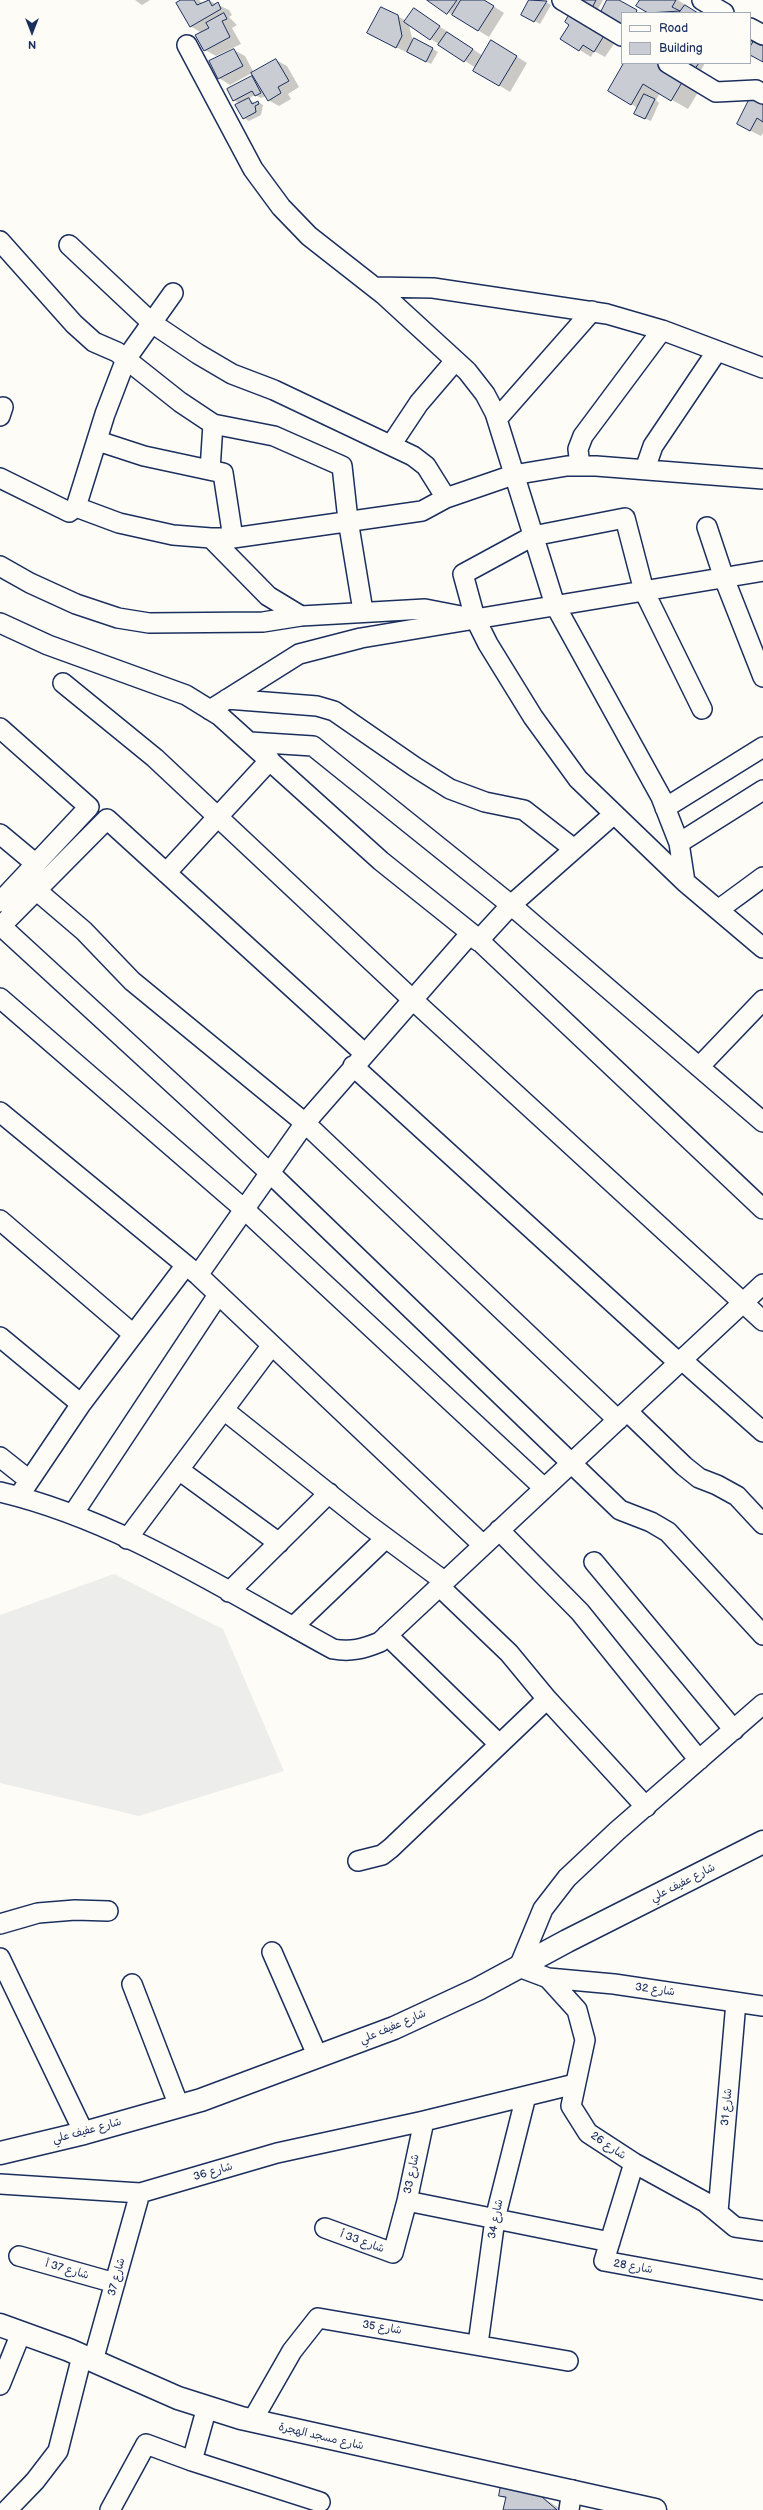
<!DOCTYPE html>
<html>
<head>
<meta charset="utf-8">
<style>
	body { margin:0 }
	#map { position:relative; width:763px; height:2510px; overflow:hidden; background:#fdfcf7; font-family:"Balsamiq Sans",sans-serif }
	canvas { display:block }
	.legend { position:absolute; left:621px; top:12px; width:130px; height:52px; box-sizing:border-box; background:#fdfcf7; border:1px solid #a3aaba; margin:0; padding:5px 7px; list-style:none; font-size:12px; color:#1b2f5e }
	.legend li { display:flex; align-items:center; gap:8px; height:20px }
	.legend b { width:20px; border:1px solid #a3aaba }
	.north { position:absolute; left:12px; top:12px; width:40px; height:40px; -webkit-text-stroke:3px #fdfcf7; paint-order:stroke; rotate:180deg; font-size:11px; font-weight:700; line-height:16px; text-align:center; color:#1b2f5e }
	.north::after { content:''; display:block; margin:auto; width:14px; height:18px; background:#1b2f5e; clip-path:polygon(50% 0,100% 100%,50% 72%,0 100%) }
</style>
</head>
<body>
<div id="map">
<canvas width="763" height="2510"></canvas>
<ul class="legend">
<li><b style="height:5px;background:#fdfcf7"></b>Road</li>
<li><b style="height:11px;background:#c9ccd3"></b>Building</li>
</ul>
<div class="north">N</div>
</div>
<script>
const ctx = document.querySelector('canvas').getContext('2d');
ctx.lineJoin = 'round';
function fill(path, color) { ctx.fillStyle = color; ctx.fill(path, 'evenodd'); }
function stroke(path, color, width, dash) { ctx.strokeStyle = color; ctx.lineWidth = width; ctx.lineCap = dash ? 'butt' : 'round'; ctx.setLineDash(dash || []); ctx.stroke(path); }
function write(font, color, halo, rows, align = 'center') {
  ctx.font = font + ' "Balsamiq Sans","Playpen Sans Arabic",sans-serif'; ctx.lineWidth = 3.5; ctx.setLineDash([]); ctx.textBaseline = 'middle'; ctx.strokeStyle = halo; ctx.fillStyle = color; for (const [text, x, y, turn = 0] of rows) {
    ctx.save(); ctx.translate(x, y); ctx.rotate((+turn || 0) * Math.PI / 180); ctx.textAlign = isNaN(turn) ? turn : align; if (halo) ctx.strokeText(text, 0, 0); ctx.fillText(text, 0, 0); ctx.restore();
  }
}
fill(new Path2D(`
	M 114,1574 L 223,1629 L 284,1771 L 139,1816 L 0,1783 L 0,1615 Z`), '#edeeec');
fill(new Path2D(`
	M 135,0 L 150,0 L 142,5 Z
	M 179,0 L 199,0 L 202,3 L 208,0 L 229,10 L 232,15 L 229,17 L 237,25 L 232,28 L 241,44 L 216,56 L 205,50 L 202,33 L 190,26 Z
	M 428,0 L 484,0 L 504,13 L 489,37 Z
	M 530,0 L 542,0 L 551,5 L 540,24 L 522,14 Z
	M 583,0 L 603,0 L 597,11 L 582,2 Z
	M 637,0 L 678,0 L 697,13 L 650,13 L 638,6 L 640,2 Z
	M 414,9 L 483,56 L 503,48 L 527,63 L 510,92 L 474,70 L 476,68 L 409,25 L 413,42 L 415,39 L 438,52 L 431,64 L 379,39 L 398,16 L 406,21 Z
	M 571,14 L 616,41 L 605,57 L 594,51 L 591,57 L 562,39 L 571,25 Z
	M 750,38 L 763,45 L 763,61 L 752,55 L 750,59 Z
	M 234,50 L 245,56 L 254,73 L 276,60 L 287,66 L 299,87 L 288,94 L 291,99 L 279,106 L 268,100 L 266,96 L 261,98 L 255,95 L 248,99 L 255,103 L 258,102 L 263,105 L 261,115 L 249,121 L 244,118 L 240,104 L 234,100 L 252,78 L 257,80 L 252,73 L 230,85 L 219,78 Z
	M 625,63 L 656,63 L 700,89 L 688,109 L 660,93 L 656,100 L 659,103 L 651,121 L 641,117 L 638,108 L 609,91 Z
	M 685,63 L 705,63 L 700,72 Z
	M 763,98 L 763,133 L 761,136 L 749,130 Z
	M 533,2491 L 562,2510 L 504,2510 L 506,2499 L 500,2496 Z`), '#0003');
const building = new Path2D(`
	M 181,0 L 194,0 L 197,5 L 209,0 L 212,6 L 218,2 L 221,9 L 190,27 L 176,3 Z
	M 427,0 L 457,0 L 447,14 Z
	M 461,0 L 484,0 L 494,6 L 478,31 L 452,15 Z
	M 529,0 L 547,1 L 534,22 L 521,15 Z
	M 582,0 L 596,0 L 592,8 L 580,2 Z
	M 607,0 L 619,0 L 637,10 L 636,13 L 622,13 L 622,26 L 600,14 Z
	M 640,0 L 676,0 L 672,7 L 680,11 L 648,13 L 636,6 Z
	M 685,5 L 698,13 L 679,13 Z
	M 381,7 L 398,15 L 402,36 L 396,48 L 367,33 Z
	M 414,8 L 440,26 L 430,40 L 404,22 Z
	M 571,12 L 605,34 L 594,52 L 583,45 L 579,51 L 560,39 L 569,25 L 565,22 Z
	M 224,13 L 227,19 L 222,21 L 230,37 L 204,51 L 195,35 L 209,28 L 206,23 Z
	M 447,32 L 473,49 L 464,62 L 438,45 Z
	M 414,38 L 433,48 L 426,62 L 407,52 Z
	M 755,39 L 763,44 L 763,62 L 750,55 L 750,47 Z
	M 491,40 L 517,56 L 499,86 L 473,71 Z
	M 234,49 L 243,66 L 218,79 L 209,61 Z
	M 276,59 L 289,81 L 278,87 L 281,93 L 268,101 L 251,73 Z
	M 624,63 L 658,63 L 684,79 L 671,101 L 643,84 L 631,105 L 608,91 Z
	M 683,63 L 699,63 L 694,70 Z
	M 252,76 L 261,93 L 255,96 L 252,91 L 233,101 L 227,89 Z
	M 753,92 L 763,97 L 763,122 L 757,118 L 750,131 L 737,124 Z
	M 644,94 L 655,99 L 645,119 L 634,114 Z
	M 249,98 L 252,104 L 258,101 L 259,104 L 255,106 L 256,112 L 243,119 L 235,105 Z
	M 501,2485 L 534,2490 L 557,2510 L 503,2510 L 506,2497 L 499,2496 Z`);
fill(building, '#c9ccd3');
stroke(building, '#1b2f5e', 1);
const street = new Path2D(`
	M 562,0 L 622,36
	M 702,0 L 724,13
	M 750,28 L 763,35
	M 187,45 L 253,169 L 281,207 L 309,236 L 383,294 L 467,371 L 485,394 L 495,413 L 555,605 L 661,797 L 679,843 L 685,882
	M 668,63 L 716,92 L 756,90 L 763,94
	M 0,241 L 74,324 L 94,342 L 117,352 L 180,402 L 213,424 L 274,436 L 342,466 L 348,520 L 363,611
	M 69,245 L 152,323 L 198,354 L 232,374 L 274,390 L 413,456 L 426,466 L 446,498
	M 375,287 L 433,288 L 607,314 L 662,330 L 763,368
	M 0,416 L 3,407
	M 497,419 L 592,311
	M 98,441 L 144,456 L 223,473 L 233,538
	M 391,445 L 419,403 L 455,361
	M 580,466 L 578,449 L 583,436 L 662,330
	M 645,469 L 653,446 L 717,351
	M 210,470 L 213,424
	M 0,478 L 69,512 L 76,507 L 105,414 L 126,359 L 173,293
	M 76,507 L 119,523 L 173,535 L 211,538 L 233,538 L 422,511 L 446,498 L 513,475 L 567,466 L 596,466 L 763,479
	M 707,527 L 724,578 L 763,677
	M 211,538 L 268,596 L 301,616
	M 0,566 L 30,583 L 76,604 L 118,618 L 149,623 L 263,622 L 301,616 L 425,609 L 461,616
	M 0,623 L 48,645 L 186,695 L 220,716 L 381,861 L 471,933 L 763,1209
	M 63,683 L 155,758 L 414,1001 L 763,1321
	M 227,699 L 317,706 L 334,711 L 415,767 L 450,789 L 485,802 L 524,810 L 574,849
	M 702,709 L 644,591 L 625,518 L 533,536 L 463,574 L 475,618 L 488,644 L 533,717 L 578,779 L 685,882 L 763,948
	M 210,710 L 299,654 L 361,638 L 763,571
	M 0,728 L 89,807 L 0,902
	M 250,742 L 313,746 L 511,905 L 763,1122
	M 665,808 L 763,747
	M 0,834 L 36,864
	M 679,843 L 763,790
	M 166,873 L 270,760
	M 36,890 L 84,931 L 132,981 L 305,1123 L 618,1420
	M 718,910 L 763,877
	M 1,926 L 270,1173 L 620,1510 L 651,1522 L 668,1532 L 763,1635
	M 0,927 L 107,819 L 364,1053
	M 478,941 L 511,905 L 614,814
	M 0,998 L 245,1210 L 544,1488
	M 353,1066 L 679,1363
	M 699,1067 L 763,1000
	M 0,1112 L 198,1275 L 483,1545
	M 0,1220 L 133,1334
	M 198,1275 L 305,1123 L 471,933
	M 0,1337 L 81,1404
	M 682,1360 L 763,1432
	M 224,1410 L 367,1524 L 444,1581
	M 627,1411 L 684,1466 L 699,1478 L 717,1485 L 737,1496 L 763,1524
	M 0,1457 L 29,1480
	M 179,1470 L 279,1543
	M 0,1492 C 119,1520 226,1591 333,1649 C 351,1652 363,1649 380,1642 L 763,1284
	M 19,1496 L 81,1404 L 186,1265
	M 73,1514 L 218,1295
	M 499,1530 L 580,1612 L 699,1760
	M 127,1539 L 272,1345
	M 594,1562 L 734,1730
	M 439,1586 L 509,1653 L 547,1699 L 646,1807
	M 229,1592 L 329,1493
	M 293,1627 L 386,1538
	M 387,1635 L 499,1744
	M 763,1704 L 617,1831 L 567,1878 L 543,1909 L 519,1967 L 548,1978 L 577,2010 L 585,2040 L 571,2106 L 588,2133 L 634,2163 L 705,2202 L 735,2227 L 763,2231
	M 358,1861 L 382,1855 L 391,1848 L 547,1699
	M 0,1924 L 38,1913 L 75,1910 L 108,1911
	M 272,1952 L 318,2057
	M 0,1958 L 84,2133
	M 548,1978 L 614,1984 L 763,2006
	M 132,1984 L 179,2106
	M 575,2084 L 424,2121 L 407,2201 L 610,2242
	M 634,2163 L 604,2261 L 763,2290
	M 0,2184 L 140,2193 L 277,2153 L 424,2121
	M 718,2212 L 736,2002
	M 325,2228 L 393,2253 L 407,2201
	M 19,2256 L 115,2283
	M 478,2344 L 495,2219 L 526,2096
	M 93,2361 L 140,2193
	M 0,2385 L 21,2333
	M 252,2421 L 292,2351 L 318,2318 L 568,2361
	M 192,2461 L 207,2407
	M 7,2510 L 35,2481 L 58,2451 L 82,2356
	M 110,2510 L 146,2444 L 192,2461 L 320,2502
	M 569,2510 L 572,2490`);
const secondary = new Path2D(`
	M 0,2325 L 69,2350 L 178,2398 L 241,2418 L 655,2510`);
const primary = new Path2D(`
	M 0,2153 L 84,2133 L 201,2100 L 394,2028 L 478,1989 L 567,1941 L 763,1842`);
stroke(street, '#1b2f5e', 22);
stroke(secondary, '#1b2f5e', 25);
stroke(primary, '#1b2f5e', 25);
stroke(street, '#fdfcf7', 19);
stroke(secondary, '#fdfcf7', 22);
stroke(primary, '#fdfcf7', 22);
write('11px', '#1b2f5e', '#fdfcf7', [
	["شارع عفيف علي",683,1883,-27],
	["شارع 32",655,1990,8],
	["شارع عفيف علي",393,2027,-23],
	["شارع 31",727,2107,-85],
	["شارع عفيف علي",87,2131,-15],
	["شارع 26",608,2146,34],
	["شارع 36",213,2172,-16],
	["شارع 33",412,2174,-78],
	["شارع 34",496,2219,-79],
	["شارع 33 أ",362,2242,20],
	["شارع 28",633,2267,10],
	["شارع 37 أ",67,2270,16],
	["شارع 37",117,2277,-75],
	["شارع 35",382,2328,9],
	["شارع مسجد الهجرة",321,2437,13]
]);
</script>
</body>
</html>
